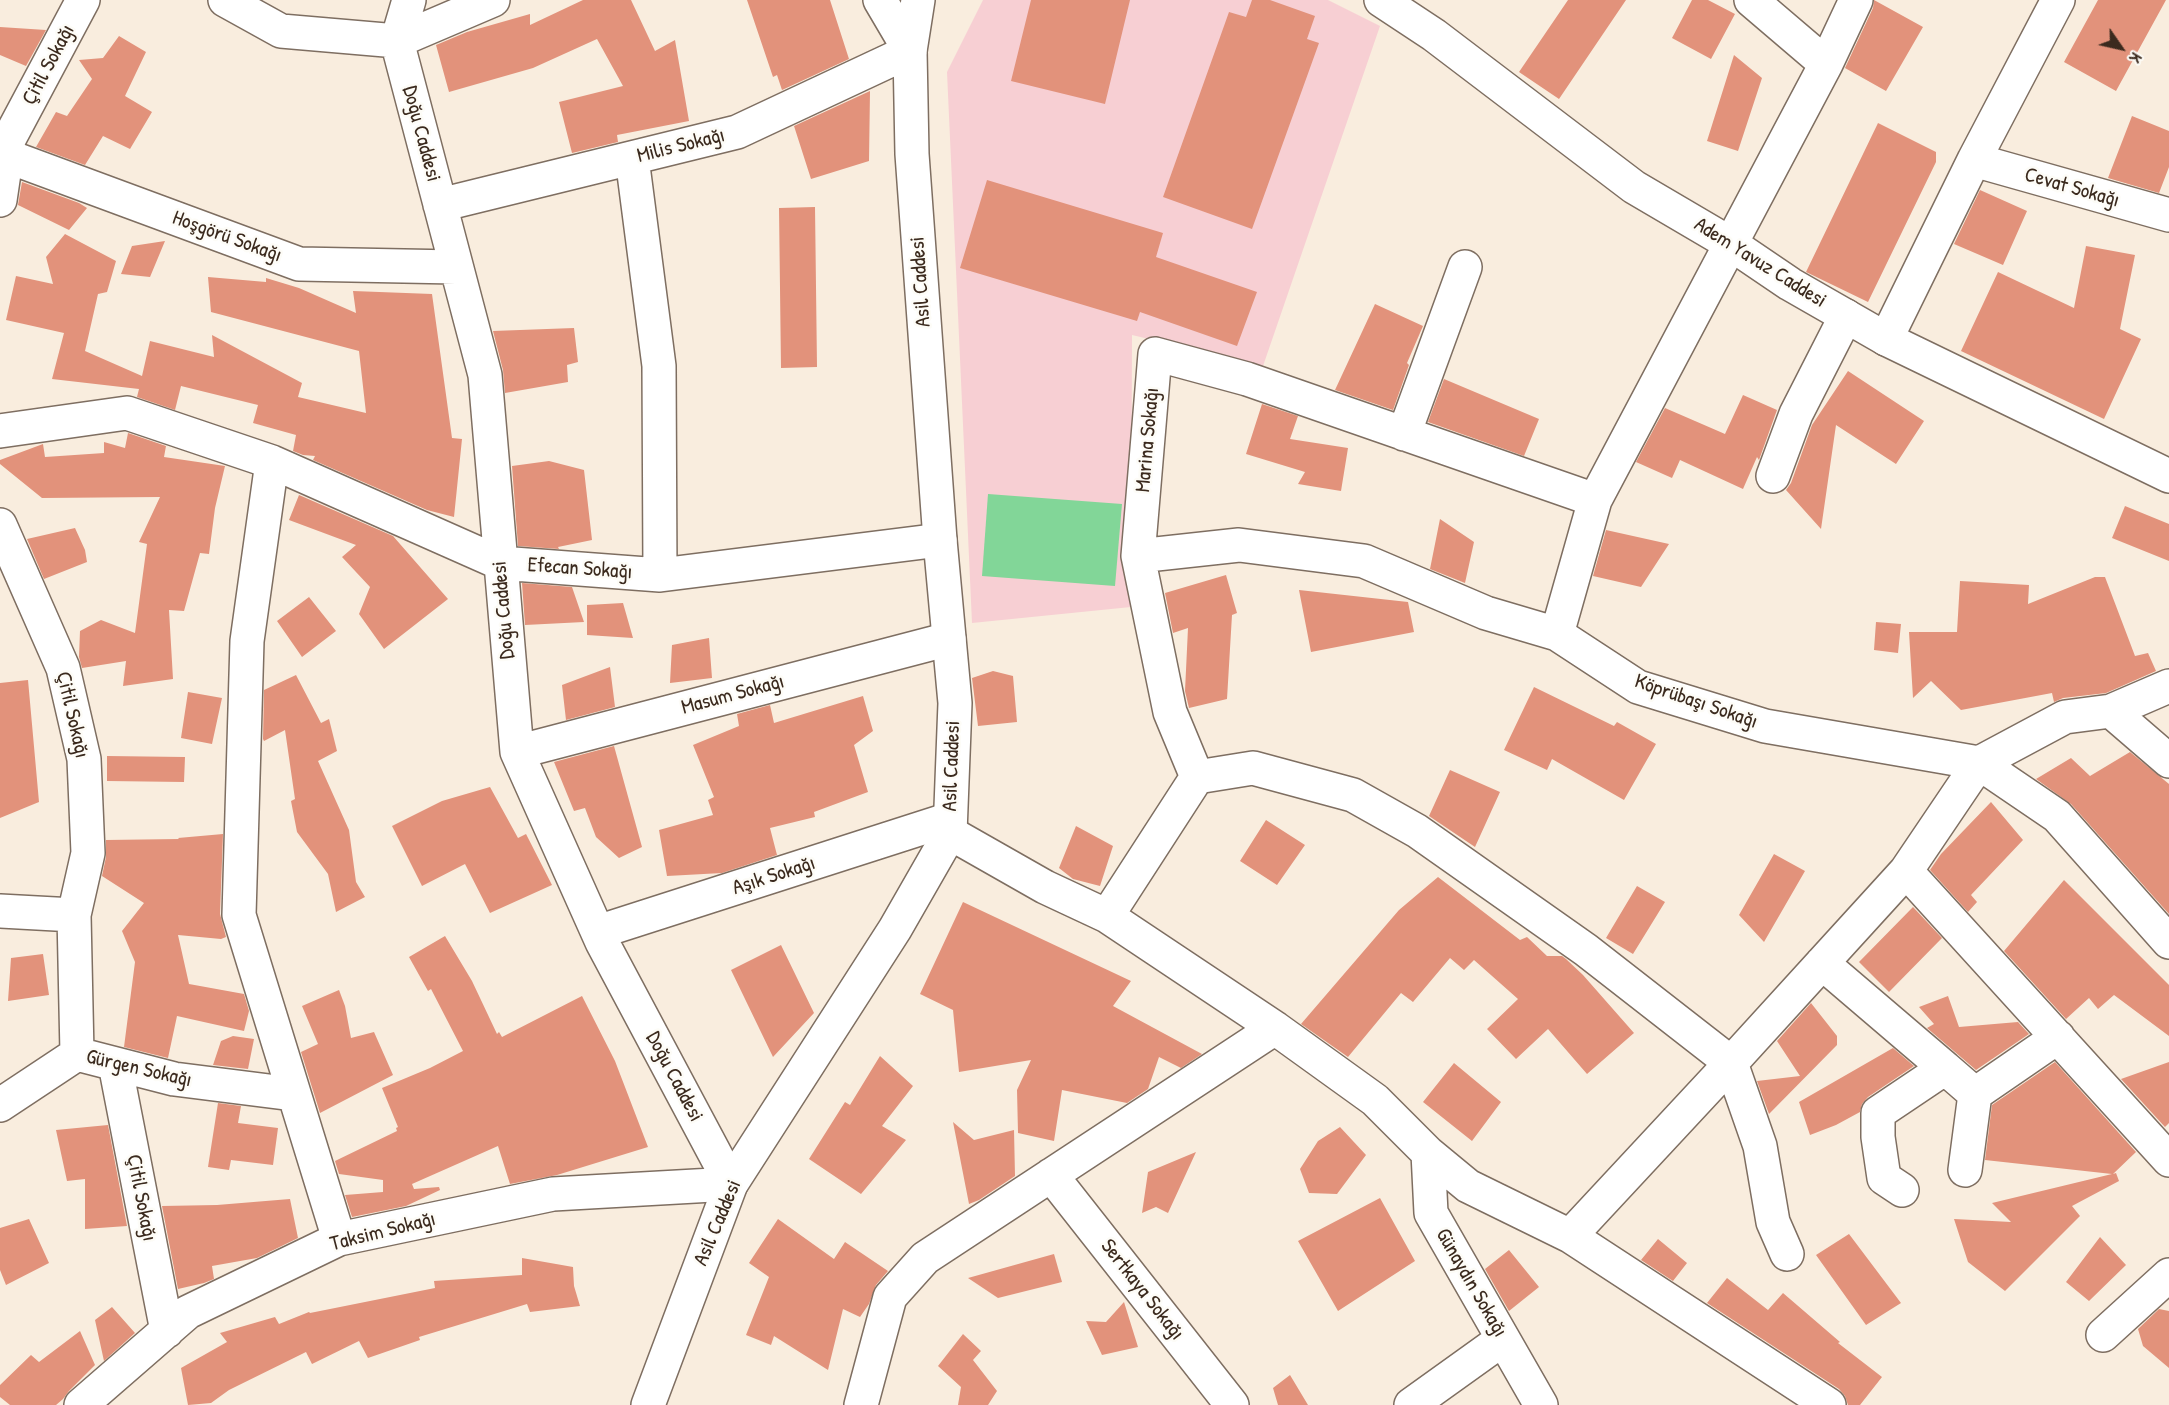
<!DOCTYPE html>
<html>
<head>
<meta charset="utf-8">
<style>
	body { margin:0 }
	#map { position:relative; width:2169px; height:1405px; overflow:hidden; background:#f9edde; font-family:"Patrick Hand",sans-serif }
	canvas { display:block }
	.north { position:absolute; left:2091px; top:18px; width:60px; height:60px; -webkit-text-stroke:4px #fdfcf7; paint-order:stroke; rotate:124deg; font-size:16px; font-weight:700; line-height:24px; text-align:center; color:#3b2a1e }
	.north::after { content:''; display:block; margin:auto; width:21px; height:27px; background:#3b2a1e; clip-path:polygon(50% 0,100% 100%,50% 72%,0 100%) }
</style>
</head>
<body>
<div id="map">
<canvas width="2169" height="1405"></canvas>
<div class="north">K</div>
</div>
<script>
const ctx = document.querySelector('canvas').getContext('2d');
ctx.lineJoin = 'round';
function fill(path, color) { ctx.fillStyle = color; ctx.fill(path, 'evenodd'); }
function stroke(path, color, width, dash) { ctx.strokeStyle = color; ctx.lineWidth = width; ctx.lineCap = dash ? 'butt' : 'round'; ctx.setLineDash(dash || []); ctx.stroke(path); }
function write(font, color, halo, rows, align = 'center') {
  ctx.font = font + ' "Patrick Hand",sans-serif'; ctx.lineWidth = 5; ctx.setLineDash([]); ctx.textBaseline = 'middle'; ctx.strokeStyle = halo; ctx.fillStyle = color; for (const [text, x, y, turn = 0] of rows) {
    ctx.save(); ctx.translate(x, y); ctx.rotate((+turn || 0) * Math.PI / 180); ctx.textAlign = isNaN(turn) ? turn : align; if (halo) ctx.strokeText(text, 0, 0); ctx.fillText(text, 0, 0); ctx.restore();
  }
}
fill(new Path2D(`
	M 983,0 L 1328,0 L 1380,26 L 1263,366 L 1132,335 L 1131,607 L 972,623 L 947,72 Z`), '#f7cfd3');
fill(new Path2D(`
	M 988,494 L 1122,504 L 1115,586 L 982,576 Z`), '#82d698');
fill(new Path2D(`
	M 583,0 L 631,0 L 655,51 L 675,40 L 689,121 L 617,135 L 618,142 L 572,153 L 559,102 L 623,86 L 597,39 L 533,68 L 449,92 L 436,45 L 467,32 L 530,14 L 530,25 Z
	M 747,0 L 830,0 L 849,59 L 782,90 L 777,75 L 773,77 Z
	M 1031,0 L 1130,0 L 1105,104 L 1011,81 Z
	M 1252,0 L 1270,0 L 1315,16 L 1307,39 L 1319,43 L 1252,229 L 1163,197 L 1229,12 L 1246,17 Z
	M 1568,0 L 1626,0 L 1559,99 L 1519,72 Z
	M 1692,0 L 1708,0 L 1735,14 L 1711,59 L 1672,38 Z
	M 1874,0 L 1923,27 L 1886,91 L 1845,68 L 1873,8 Z
	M 2098,0 L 2166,0 L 2116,91 L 2064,62 Z
	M 0,27 L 46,30 L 26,66 L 0,55 Z
	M 119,36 L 146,52 L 125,96 L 152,112 L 130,149 L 103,136 L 85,165 L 36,147 L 56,112 L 67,116 L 92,79 L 79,60 L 103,58 Z
	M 1734,55 L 1762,78 L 1738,151 L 1707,141 Z
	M 870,91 L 869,161 L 811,179 L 794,126 Z
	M 2132,116 L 2169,131 L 2169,167 L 2159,193 L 2108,178 Z
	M 1878,123 L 1936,152 L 1936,162 L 1868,302 L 1806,272 Z
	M 987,180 L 1163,233 L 1156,257 L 1257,292 L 1237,346 L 1140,312 L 1137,321 L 960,268 Z
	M 22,182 L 79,203 L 87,208 L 69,230 L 18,205 Z
	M 1980,190 L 2027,211 L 2003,265 L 1954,244 Z
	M 815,207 L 817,367 L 781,368 L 779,208 Z
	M 65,234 L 116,261 L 107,292 L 98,294 L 85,351 L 142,376 L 150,341 L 214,357 L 212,335 L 302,383 L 298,397 L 366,413 L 359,351 L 211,312 L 208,277 L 266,282 L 266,278 L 299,288 L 356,313 L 353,291 L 432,294 L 452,438 L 462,439 L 454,517 L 427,510 L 313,460 L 315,456 L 303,455 L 293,451 L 296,435 L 253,423 L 258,405 L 181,386 L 175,410 L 137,397 L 139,389 L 52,379 L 64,333 L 6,320 L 16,276 L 53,284 L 46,257 Z
	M 165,241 L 150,277 L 121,274 L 132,246 Z
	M 2086,246 L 2135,255 L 2120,329 L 2141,339 L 2104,419 L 1961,351 L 1998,272 L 2074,308 Z
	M 1375,304 L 1423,326 L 1407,363 L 1409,365 L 1393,410 L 1335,390 Z
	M 574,328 L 578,362 L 567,365 L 568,382 L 505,393 L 503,370 L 493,331 Z
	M 1848,371 L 1924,421 L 1896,464 L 1836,425 L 1821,529 L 1786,490 L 1791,483 L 1812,425 Z
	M 1444,379 L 1539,419 L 1524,456 L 1428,422 Z
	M 1743,395 L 1777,410 L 1759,460 L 1757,457 L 1743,489 L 1680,460 L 1672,478 L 1636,462 L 1665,408 L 1725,434 Z
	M 1262,404 L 1298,416 L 1290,439 L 1348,448 L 1341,491 L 1298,484 L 1305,472 L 1246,454 Z
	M 128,433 L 166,446 L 164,457 L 225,466 L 215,508 L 209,554 L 200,553 L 184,611 L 169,610 L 173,679 L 123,686 L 126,661 L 82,668 L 79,657 L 80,631 L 101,620 L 135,633 L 147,544 L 139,542 L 160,497 L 42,498 L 0,464 L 0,460 L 43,444 L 45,457 L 104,453 L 104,442 L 125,448 Z
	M 549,461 L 584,470 L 592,540 L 558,547 L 559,549 L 518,546 L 512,466 Z
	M 299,495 L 393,536 L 448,599 L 384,649 L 359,614 L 370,587 L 342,557 L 356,545 L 289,520 Z
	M 2125,506 L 2169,524 L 2169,561 L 2112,538 Z
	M 1440,519 L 1474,542 L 1465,583 L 1430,569 Z
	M 75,528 L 85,550 L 87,562 L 44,579 L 27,539 Z
	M 1606,530 L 1669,544 L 1641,587 L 1593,576 Z
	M 1226,575 L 1237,613 L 1232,615 L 1227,699 L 1189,708 L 1185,691 L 1188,628 L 1173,633 L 1165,593 Z
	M 2095,577 L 2105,577 L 2135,656 L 2148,653 L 2156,671 L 2106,693 L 2063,698 L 2054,702 L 2052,693 L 1961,710 L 1931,681 L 1913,698 L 1909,632 L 1957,632 L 1960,581 L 2029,585 L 2028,604 Z
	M 522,583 L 572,587 L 584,622 L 525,625 Z
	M 1299,590 L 1408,602 L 1414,632 L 1311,652 Z
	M 309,597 L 336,631 L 302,657 L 277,621 Z
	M 623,603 L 633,638 L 587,635 L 587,605 Z
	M 1876,622 L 1901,624 L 1898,653 L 1874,650 Z
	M 709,638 L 712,678 L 670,683 L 672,645 Z
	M 610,667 L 615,707 L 566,720 L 562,685 Z
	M 993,671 L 1013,676 L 1017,722 L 978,726 L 972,678 Z
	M 296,675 L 321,723 L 329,719 L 337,751 L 318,761 L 349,830 L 356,882 L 365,897 L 336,912 L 328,874 L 297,832 L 291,801 L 295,799 L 285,730 L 264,741 L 263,739 L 264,690 Z
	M 28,680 L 39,802 L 0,818 L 0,683 Z
	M 1534,687 L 1614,726 L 1617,722 L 1656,744 L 1624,800 L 1552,759 L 1547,770 L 1504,750 Z
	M 188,692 L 222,698 L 212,744 L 181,738 Z
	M 863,696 L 873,731 L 854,745 L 868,792 L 814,812 L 815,817 L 770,828 L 777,855 L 722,873 L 667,876 L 659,830 L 713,815 L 708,800 L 714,797 L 693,745 L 739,726 L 737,714 L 770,705 L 774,723 Z
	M 614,746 L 642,847 L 619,858 L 596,837 L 585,808 L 574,811 L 554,762 Z
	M 2130,752 L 2169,784 L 2169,914 L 2071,804 L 2036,779 L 2071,758 L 2090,776 Z
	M 107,756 L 185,757 L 184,782 L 107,781 Z
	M 1450,770 L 1500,792 L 1475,847 L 1429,816 Z
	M 490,787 L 518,838 L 526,834 L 552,885 L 490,913 L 465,864 L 422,886 L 392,826 L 442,801 Z
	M 1991,802 L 2023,840 L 1971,895 L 1977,902 L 1968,912 L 1930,870 L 1941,854 Z
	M 1266,820 L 1305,845 L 1277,885 L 1240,861 Z
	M 1076,826 L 1113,846 L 1100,886 L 1073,879 L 1059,868 Z
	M 223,834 L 220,914 L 226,937 L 221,939 L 178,935 L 189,984 L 244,994 L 249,1011 L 244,1031 L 177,1016 L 168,1058 L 124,1047 L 135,962 L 122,931 L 144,903 L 102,876 L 106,857 L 106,840 L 179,839 L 178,838 Z
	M 1774,854 L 1805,871 L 1764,942 L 1739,915 Z
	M 1438,877 L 1520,940 L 1527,937 L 1547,956 L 1562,956 L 1566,959 L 1583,975 L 1634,1033 L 1587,1074 L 1548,1029 L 1516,1059 L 1487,1029 L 1518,999 L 1474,960 L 1464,970 L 1450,958 L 1413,1002 L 1401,993 L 1348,1057 L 1301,1024 L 1399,910 Z
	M 2064,880 L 2169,985 L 2169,1036 L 2114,995 L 2098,1009 L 2089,998 L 2066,1019 L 2004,951 Z
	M 1637,886 L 1665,902 L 1633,954 L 1606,938 Z
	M 963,902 L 1131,981 L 1113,1006 L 1202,1054 L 1181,1068 L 1159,1057 L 1148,1089 L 1127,1103 L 1062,1090 L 1054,1141 L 1018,1133 L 1017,1090 L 1031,1060 L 959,1072 L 953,1010 L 920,994 Z
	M 1913,907 L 1942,938 L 1889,992 L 1859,962 Z
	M 445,936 L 472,981 L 497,1034 L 499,1032 L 502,1037 L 582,996 L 615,1061 L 648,1147 L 557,1175 L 510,1184 L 498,1146 L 412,1184 L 414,1189 L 439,1187 L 440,1190 L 406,1206 L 352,1217 L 345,1195 L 383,1192 L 383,1180 L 339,1174 L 335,1161 L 397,1131 L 396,1128 L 398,1127 L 382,1088 L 430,1068 L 463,1051 L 431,989 L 428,991 L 409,957 Z
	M 781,945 L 814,1013 L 773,1057 L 731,970 Z
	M 43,954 L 49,995 L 8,1001 L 11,958 Z
	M 339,990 L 345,1006 L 351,1038 L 374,1032 L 393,1075 L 320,1113 L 301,1052 L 318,1044 L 302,1006 Z
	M 1948,996 L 1959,1027 L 2018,1022 L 2029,1034 L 1976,1070 L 1927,1028 L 1934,1024 L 1919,1007 Z
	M 1811,1003 L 1837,1036 L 1837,1045 L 1769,1114 L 1757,1081 L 1800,1076 L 1777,1041 Z
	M 233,1036 L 254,1039 L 248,1069 L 213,1065 L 221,1041 Z
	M 1893,1048 L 1914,1066 L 1868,1097 L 1862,1104 L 1860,1112 L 1836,1125 L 1810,1135 L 1799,1102 Z
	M 880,1056 L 913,1086 L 882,1126 L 906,1140 L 861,1194 L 809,1159 L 845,1102 L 850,1105 Z
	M 2055,1062 L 2136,1152 L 2113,1174 L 2116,1173 L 2119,1181 L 2072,1206 L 2080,1216 L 2005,1291 L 1968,1262 L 1954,1219 L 2011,1222 L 1992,1203 L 2112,1174 L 1985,1160 L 1992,1105 Z
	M 2169,1062 L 2169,1123 L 2165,1127 L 2121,1079 Z
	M 1454,1063 L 1501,1102 L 1472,1141 L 1423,1102 Z
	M 218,1103 L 241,1106 L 238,1123 L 278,1128 L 273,1165 L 231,1160 L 229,1170 L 208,1167 Z
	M 953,1122 L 974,1140 L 1014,1130 L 1015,1176 L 979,1200 L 969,1204 Z
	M 108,1125 L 127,1226 L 85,1229 L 85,1179 L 67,1181 L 56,1130 Z
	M 1340,1127 L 1366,1155 L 1337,1194 L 1309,1193 L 1300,1169 L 1318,1141 Z
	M 1196,1152 L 1168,1213 L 1156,1207 L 1142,1213 L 1148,1172 Z
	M 1380,1198 L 1415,1261 L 1338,1311 L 1298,1241 Z
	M 290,1199 L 298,1238 L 257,1258 L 212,1266 L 214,1279 L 204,1283 L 178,1289 L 162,1206 L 217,1205 Z
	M 29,1219 L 49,1263 L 6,1285 L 0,1270 L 0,1228 Z
	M 778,1219 L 834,1259 L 845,1242 L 888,1271 L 876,1285 L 869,1304 L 860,1317 L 843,1309 L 828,1370 L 774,1336 L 771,1345 L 746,1335 L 769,1277 L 749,1263 Z
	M 1849,1234 L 1901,1303 L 1866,1325 L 1816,1255 Z
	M 2100,1237 L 2126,1265 L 2089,1301 L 2066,1282 Z
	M 1658,1239 L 1687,1263 L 1673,1281 L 1641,1260 Z
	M 1509,1250 L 1539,1287 L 1509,1311 L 1485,1269 Z
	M 1054,1254 L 1062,1282 L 998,1298 L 968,1278 Z
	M 522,1258 L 573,1267 L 574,1286 L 580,1306 L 530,1312 L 527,1304 L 419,1337 L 420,1340 L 368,1358 L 359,1341 L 312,1364 L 306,1352 L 229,1390 L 211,1403 L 188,1405 L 181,1368 L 227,1342 L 220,1333 L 275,1317 L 279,1324 L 309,1312 L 310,1313 L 435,1288 L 434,1281 L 522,1275 Z
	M 1727,1278 L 1768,1310 L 1783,1293 L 1840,1342 L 1838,1343 L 1882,1377 L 1860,1405 L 1848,1405 L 1845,1396 L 1839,1389 L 1707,1303 Z
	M 1124,1302 L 1138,1347 L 1102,1355 L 1086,1321 L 1106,1322 Z
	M 112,1307 L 135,1333 L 104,1361 L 95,1320 Z
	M 2159,1309 L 2169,1311 L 2169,1368 L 2143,1346 L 2138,1329 Z
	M 80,1331 L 95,1365 L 69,1391 L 63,1399 L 56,1405 L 10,1405 L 0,1397 L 0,1385 L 31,1355 L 39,1362 Z
	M 963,1334 L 981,1351 L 973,1360 L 997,1391 L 988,1405 L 958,1405 L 961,1387 L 938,1366 Z
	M 1290,1375 L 1308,1405 L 1278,1405 L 1273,1388 Z`), '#e2927b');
const street = new Path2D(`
	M 225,0 L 281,31 L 397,41 L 493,0
	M 1751,0 L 1826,64
	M 7,156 L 299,264 L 456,267
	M 632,158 L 659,366 L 660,575 L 940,540
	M 1974,160 L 2169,215
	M 0,200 L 9,139 L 83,0
	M 440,205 L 737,132 L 910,51
	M 1886,339 L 1974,160 L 2058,0
	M 0,431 L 127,413 L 272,462 L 500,563 L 660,575
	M 1404,434 L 1465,267
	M 272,462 L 247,641 L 239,915 L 339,1239
	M 1773,476 L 1796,414 L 1846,316
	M 0,525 L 63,668 L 84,759 L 88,853 L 74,915
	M 1138,556 L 1239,545 L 1364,561 L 1486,613 L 1557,634 L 1638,687 L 1765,726 L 1979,763 L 2057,816 L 2169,942
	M 1557,634 L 1595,500 L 1826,64 L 1856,0
	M 2111,711 L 2169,761
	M 517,752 L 949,639
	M 1197,777 L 1170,712 L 1138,556 L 1155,354 L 1247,379 L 1595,500
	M 950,833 L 1045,887 L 1107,916 L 1275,1028 L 1375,1100 L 1428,1153 L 1468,1186 L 1570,1236 L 1829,1405
	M 1906,871 L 2169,1160
	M 0,911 L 74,915 L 77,1054
	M 1107,916 L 1197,777 L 1253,768 L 1353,795 L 1417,831 L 1586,950 L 1731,1063 L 1760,1146 L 1773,1222 L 1787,1254
	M 598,932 L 950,819
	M 1822,963 L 1945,1068 L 1878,1113 L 1878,1137 L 1884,1178 L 1902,1190
	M 115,1064 L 167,1331
	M 1945,1068 L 1975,1094 L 2058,1037
	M 0,1105 L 77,1054 L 174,1079 L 293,1094
	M 1428,1153 L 1431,1213 L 1541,1405
	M 1965,1170 L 1975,1094
	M 1051,1175 L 1232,1405
	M 1570,1236 L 1731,1063 L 1906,871 L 1979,763 L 2065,717 L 2111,711 L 2169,686
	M 2103,1335 L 2169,1275
	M 81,1405 L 188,1312 L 339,1239 L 553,1194 L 731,1184 L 602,942 L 517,752 L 485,375 L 397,41 L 409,0
	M 861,1405 L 890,1297 L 925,1258 L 1275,1028
	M 1411,1405 L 1503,1339`);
const secondary = new Path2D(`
	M 880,0 L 910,51
	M 1381,0 L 1434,35 L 1634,187 L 1731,244 L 1790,284 L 1886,339 L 2169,476
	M 648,1405 L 731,1184 L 895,929 L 950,833 L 955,703 L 940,540 L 912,154 L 910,51 L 918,0`);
stroke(street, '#7e6e61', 36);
stroke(secondary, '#7e6e61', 36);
stroke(street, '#fff', 33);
stroke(secondary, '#fff', 33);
write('21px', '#3b2a1e', '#fdfcf7', [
	["Çitil Sokağı",49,65,-62],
	["Doğu Caddesi",421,134,75],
	["Milis Sokağı",681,146,-14],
	["Cevat Sokağı",2072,188,16],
	["Hoşgörü Sokağı",227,237,20],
	["Adem Yavuz Caddesi",1760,263,32],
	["Asil Caddesi",921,282,-94],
	["Marina Sokağı",1148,440,-85],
	["Efecan Sokağı",580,569,4],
	["Doğu Caddesi",504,610,-95],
	["Masum Sokağı",733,695,-15],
	["Köprübaşı Sokağı",1696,702,19],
	["Çitil Sokağı",72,715,77],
	["Asil Caddesi",952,766,-88],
	["Aşık Sokağı",774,876,-18],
	["Gürgen Sokağı",139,1069,13],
	["Doğu Caddesi",674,1077,62],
	["Çitil Sokağı",141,1198,79],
	["Asil Caddesi",718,1223,-67],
	["Taksim Sokağı",383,1232,-14],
	["Günaydın Sokağı",1471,1283,60],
	["Sertkaya Sokağı",1142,1290,52]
]);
</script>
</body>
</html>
